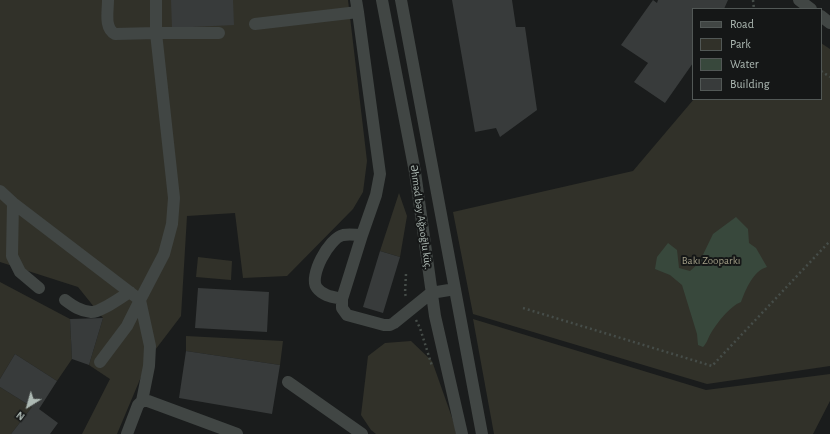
<!DOCTYPE html>
<html>
<head>
<meta charset="utf-8">
<style>
	body { margin:0 }
	#map { position:relative; width:830px; height:434px; overflow:hidden; background:#1a1c1c; font-family:"Alegreya Sans",sans-serif }
	canvas { display:block }
	.legend { position:absolute; left:692px; top:8px; width:130px; height:92px; box-sizing:border-box; background:#151717; border:1px solid #525856; margin:0; padding:5px 7px; list-style:none; font-size:12px; color:#aebab4 }
	.legend li { display:flex; align-items:center; gap:8px; height:20px }
	.legend b { width:20px; border:1px solid #525856 }
	.north { position:absolute; left:8px; top:386px; width:40px; height:40px; -webkit-text-stroke:3px #151717; paint-order:stroke; rotate:217deg; font-size:11px; font-weight:700; line-height:16px; text-align:center; color:#aebab4 }
	.north::after { content:''; display:block; margin:auto; width:14px; height:18px; background:#aebab4; clip-path:polygon(50% 0,100% 100%,50% 72%,0 100%) }
</style>
</head>
<body>
<div id="map">
<canvas width="830" height="434"></canvas>
<ul class="legend">
<li><b style="height:5px;background:#414644"></b>Road</li>
<li><b style="height:11px;background:#313129"></b>Park</li>
<li><b style="height:11px;background:#38483c"></b>Water</li>
<li><b style="height:11px;background:#383b3b"></b>Building</li>
</ul>
<div class="north">N</div>
</div>
<script>
const ctx = document.querySelector('canvas').getContext('2d');
ctx.lineJoin = 'round';
function fill(path, color) { ctx.fillStyle = color; ctx.fill(path, 'evenodd'); }
function stroke(path, color, width, dash) { ctx.strokeStyle = color; ctx.lineWidth = width; ctx.lineCap = dash ? 'butt' : 'round'; ctx.setLineDash(dash || []); ctx.stroke(path); }
function write(font, color, halo, rows, align = 'center') {
  ctx.font = font + ' "Alegreya Sans",sans-serif'; ctx.lineWidth = 4; ctx.setLineDash([]); ctx.textBaseline = 'middle'; ctx.strokeStyle = halo; ctx.fillStyle = color; for (const [text, x, y, turn = 0] of rows) {
    ctx.save(); ctx.translate(x, y); ctx.rotate((+turn || 0) * Math.PI / 180); ctx.textAlign = isNaN(turn) ? turn : align; if (halo) ctx.strokeText(text, 0, 0); ctx.fillText(text, 0, 0); ctx.restore();
  }
}
fill(new Path2D(`
	M 0,0 L 348,0 L 367,161 L 363,192 L 353,209 L 287,276 L 243,278 L 235,213 L 187,216 L 181,316 L 149,358 L 117,434 L 82,434 L 110,379 L 89,365 L 103,318 L 78,287 L 0,262 Z
	M 821,43 L 830,49 L 830,366 L 707,384 L 473,314 L 453,212 L 633,171 L 694,99 L 821,99 Z
	M 399,193 L 407,216 L 400,257 L 380,251 Z
	M 198,257 L 232,261 L 231,280 L 196,277 Z
	M 0,282 L 70,319 L 72,359 L 57,381 L 15,354 L 0,379 Z
	M 473,319 L 706,390 L 830,374 L 830,401 L 813,434 L 494,434 Z
	M 186,336 L 283,341 L 280,365 L 186,351 Z
	M 411,341 L 432,361 L 455,426 L 456,434 L 376,434 L 371,430 L 361,415 L 368,356 L 385,343 Z
	M 0,387 L 32,407 L 11,434 L 0,434 Z`), '#313129');
fill(new Path2D(`
	M 736,217 L 748,229 L 749,243 L 756,248 L 767,267 C 753,271 746,289 741,302 C 730,306 717,323 711,333 C 708,338 707,343 703,347 L 698,345 L 697,334 L 682,285 L 670,275 L 655,269 L 657,257 L 668,243 L 677,250 L 679,268 L 690,271 L 699,263 L 713,234 Z`), '#38483c');
fill(new Path2D(`
	M 171,0 L 233,0 L 234,25 L 172,28 Z
	M 452,0 L 512,0 L 516,27 L 525,27 L 537,110 L 500,137 L 496,128 L 475,132 Z
	M 653,0 L 657,3 L 658,0 L 728,0 L 724,9 L 693,9 L 693,63 L 665,103 L 634,82 L 648,63 L 621,45 Z
	M 380,251 L 400,257 L 383,313 L 363,307 Z
	M 198,288 L 269,292 L 267,332 L 195,328 Z
	M 103,318 L 89,365 L 72,359 L 70,319 Z
	M 186,351 L 280,365 L 272,414 L 179,398 Z
	M 15,354 L 57,381 L 39,409 L 58,423 L 50,434 L 11,434 L 32,407 L 0,387 L 0,379 Z`), '#383b3b');
stroke(new Path2D(`
	M 753,0 L 754,9
	M 821,71 L 830,77
	M 406,274 L 405,293 L 406,297
	M 523,308 L 712,366 L 830,241
	M 416,320 L 420,328 L 432,366`), '#464d49', 2.5, [2, 3]);
stroke(new Path2D(`
	M 108,0 C 108,12 104,28 115,34 L 156,33 L 219,33
	M 382,0 L 415,172 L 435,316 L 462,434
	M 401,0 L 482,434
	M 799,0 L 811,9
	M 358,12 L 380,174 L 376,195 L 362,235 L 342,299 L 342,308 L 347,315 L 384,325 L 390,325 L 394,323 L 431,293 L 455,289
	M 821,16 L 830,23
	M 255,24 L 358,12 L 356,0
	M 0,191 L 13,203 L 140,300 L 164,254 L 172,224 L 174,198 L 156,33 L 156,0
	M 13,203 L 12,256 L 20,272 L 39,288
	M 342,299 C 333,297 323,296 317,288 C 308,277 329,238 343,235 C 349,234 356,235 362,235
	M 65,300 C 73,306 80,311 91,312 C 100,313 121,297 130,292
	M 100,362 L 127,326 L 140,300 L 150,346 L 149,366 L 142,401
	M 288,382 L 362,434
	M 127,434 L 138,405 L 142,401 L 148,401 L 237,434`), '#414644', 12);
write('11px', '#aebab4', '#151717', [
	["Əhməd bəy Ağaoğlu küç.",421,217,82]
]);
write('11px', '#a39e87', '#151717', [
	["Bakı Zooparkı",711,261]
]);
</script>
</body>
</html>
